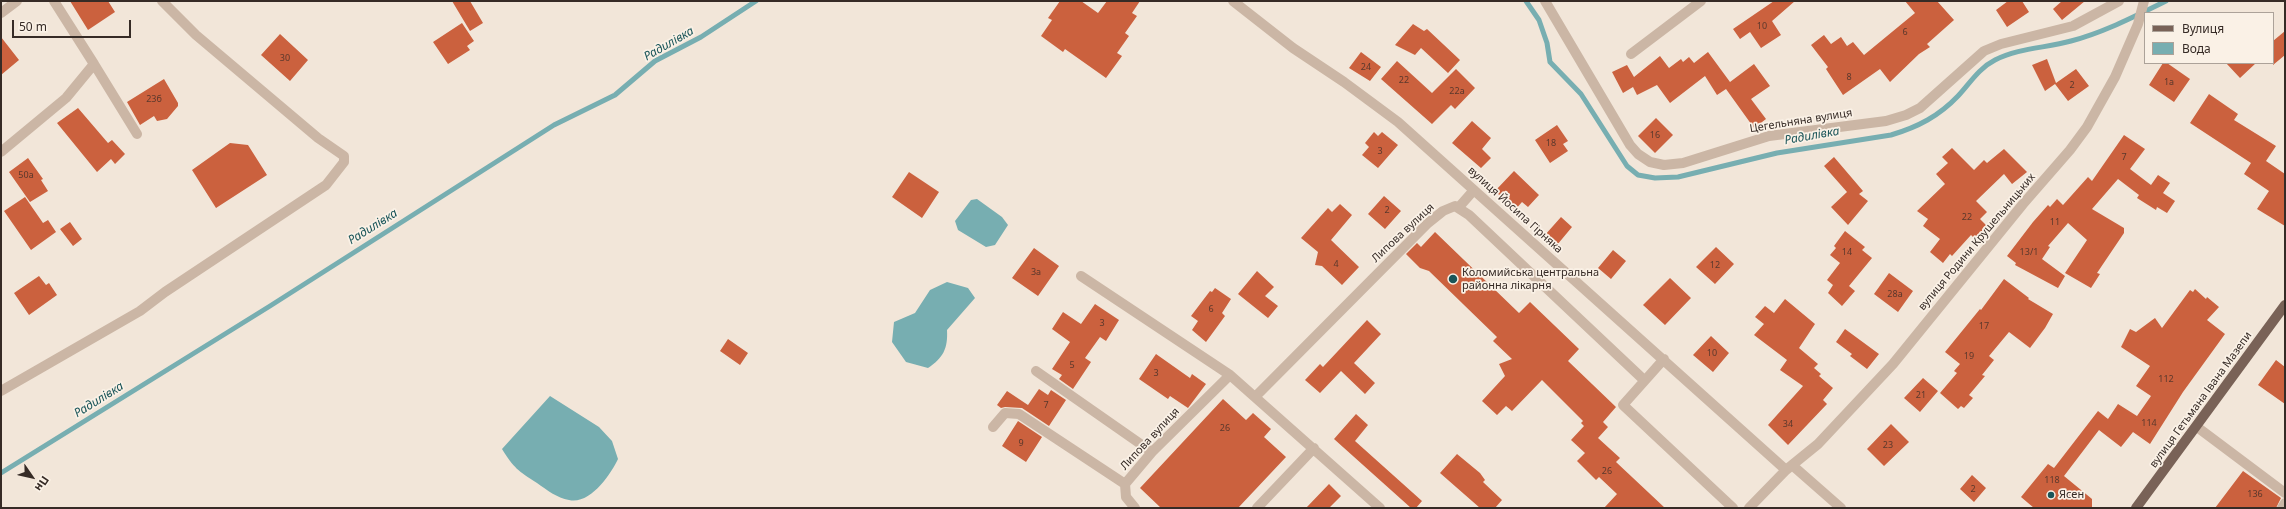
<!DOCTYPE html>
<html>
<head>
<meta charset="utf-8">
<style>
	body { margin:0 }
	#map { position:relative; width:2286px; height:509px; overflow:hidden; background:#f2e6d9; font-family:"Noto Sans",sans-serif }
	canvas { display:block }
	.frame { position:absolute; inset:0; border:2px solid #362b26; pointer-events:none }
	.legend { position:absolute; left:2144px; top:12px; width:130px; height:52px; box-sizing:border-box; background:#faf1e6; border:1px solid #aca299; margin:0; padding:5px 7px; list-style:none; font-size:12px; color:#362b26 }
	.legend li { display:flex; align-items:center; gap:8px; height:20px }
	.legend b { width:20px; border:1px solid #aca299 }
	.north { position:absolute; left:12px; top:457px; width:40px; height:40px; -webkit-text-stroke:3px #faf1e6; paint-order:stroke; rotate:124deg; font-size:11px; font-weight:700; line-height:16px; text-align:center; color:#362b26 }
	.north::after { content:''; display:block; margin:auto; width:14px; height:18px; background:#362b26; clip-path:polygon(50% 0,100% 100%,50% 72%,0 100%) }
	.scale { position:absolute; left:12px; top:20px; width:119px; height:18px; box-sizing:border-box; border:2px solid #362b26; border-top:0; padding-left:5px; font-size:12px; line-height:14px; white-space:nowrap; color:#362b26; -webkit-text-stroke:3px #faf1e6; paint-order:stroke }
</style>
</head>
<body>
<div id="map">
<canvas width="2286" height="509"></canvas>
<div class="frame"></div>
<ul class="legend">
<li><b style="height:5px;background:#796257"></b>Вулиця</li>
<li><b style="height:11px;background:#77aeb1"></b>Вода</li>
</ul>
<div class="north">Пн</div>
<div class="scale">50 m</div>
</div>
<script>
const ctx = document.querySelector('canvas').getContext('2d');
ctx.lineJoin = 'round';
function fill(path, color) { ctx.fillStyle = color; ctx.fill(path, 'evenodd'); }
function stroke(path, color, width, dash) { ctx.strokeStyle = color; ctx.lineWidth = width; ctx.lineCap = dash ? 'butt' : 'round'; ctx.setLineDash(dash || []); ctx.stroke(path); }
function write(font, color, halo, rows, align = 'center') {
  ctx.font = font + ' "Noto Sans",sans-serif'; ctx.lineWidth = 3.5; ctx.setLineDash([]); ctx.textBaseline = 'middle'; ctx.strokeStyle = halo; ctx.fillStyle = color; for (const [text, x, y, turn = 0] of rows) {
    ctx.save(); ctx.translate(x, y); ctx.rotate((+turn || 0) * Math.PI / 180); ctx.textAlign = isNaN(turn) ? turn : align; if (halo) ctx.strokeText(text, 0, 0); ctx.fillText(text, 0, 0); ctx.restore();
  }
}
fill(new Path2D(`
	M 977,199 L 1002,217 L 1008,225 L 995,245 L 986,247 L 958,230 L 955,221 L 971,200 Z
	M 947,282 L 968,288 L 975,298 L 947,330 C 948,349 943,358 928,368 L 906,362 L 892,342 L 894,322 L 915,313 L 930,290 Z
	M 550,396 L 599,427 L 612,441 L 618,459 C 611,474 590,505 569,500 C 557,498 547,490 537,483 C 518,471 514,468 502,449 Z`), '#77aeb1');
stroke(new Path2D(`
	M 1526,1 L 1539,20 L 1547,43 L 1550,62 L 1581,94 L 1627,166 L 1638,175 L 1655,178 L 1678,177 L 1777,153 L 1891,135 C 1918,127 1939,116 1958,96 C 1970,83 1979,68 1995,60 C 2018,48 2046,48 2071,41 C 2105,32 2135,16 2166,1
	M 1,473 L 270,306 L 554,125 L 615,95 L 655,61 L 701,37 L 756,1`), '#77aeb1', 5);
fill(new Path2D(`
	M 70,1 L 108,1 L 115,12 L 88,30 Z
	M 452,1 L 470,1 L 483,23 L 470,31 Z
	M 1060,1 L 1081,1 L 1098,13 L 1107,1 L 1140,1 L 1132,13 L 1137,16 L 1125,33 L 1129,36 L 1117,53 L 1122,56 L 1106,78 L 1065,49 L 1063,52 L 1041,36 L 1052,20 L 1048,18 Z
	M 1774,1 L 1795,1 L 1772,21 L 1781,35 L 1761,48 L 1750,32 L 1740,39 L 1733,29 Z
	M 1905,1 L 1937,1 L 1954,20 L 1927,44 L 1930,47 L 1919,54 L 1890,82 L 1880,69 L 1843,95 L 1826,69 L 1828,67 L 1811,45 L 1824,35 L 1831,44 L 1841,37 L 1847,46 L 1853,42 L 1864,55 L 1915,13 Z
	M 2008,1 L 2022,1 L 2029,12 L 2007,27 L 1996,10 Z
	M 2062,1 L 2085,1 L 2062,20 L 2053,9 Z
	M 462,23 L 474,41 L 467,46 L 470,50 L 448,64 L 433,42 Z
	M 1413,24 L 1424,31 L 1427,29 L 1460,60 L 1448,73 L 1421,48 L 1415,55 L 1395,45 Z
	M 2285,31 L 2285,55 L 2273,65 L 2273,41 Z
	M 280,34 L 308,60 L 290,81 L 261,55 Z
	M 1,37 L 19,60 L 1,75 Z
	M 1361,52 L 1381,67 L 1370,81 L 1349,68 Z
	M 1708,52 L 1730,82 L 1754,64 L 1770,86 L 1751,99 L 1766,119 L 1754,128 L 1726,89 L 1717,95 L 1705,76 L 1670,103 L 1657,85 L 1637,95 L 1633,87 L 1623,93 L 1612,72 L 1627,65 L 1634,77 L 1660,56 L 1669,68 L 1681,59 L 1683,62 L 1689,57 L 1694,63 Z
	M 2047,59 L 2056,83 L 2076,69 L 2089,86 L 2068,101 L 2055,84 L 2045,91 L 2032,65 Z
	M 1397,61 L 1432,93 L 1456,69 L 1475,88 L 1455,109 L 1451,105 L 1432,124 L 1381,79 Z
	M 2163,63 L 2167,63 L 2190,79 L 2174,102 L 2149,85 Z
	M 2226,63 L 2256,63 L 2240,78 Z
	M 164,79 L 178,103 L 178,106 L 167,119 L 157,121 L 154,116 L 140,125 L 127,102 Z
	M 2209,94 L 2238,114 L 2234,120 L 2276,146 L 2266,161 L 2285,174 L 2285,226 L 2257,209 L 2269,191 L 2244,174 L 2251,163 L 2190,123 Z
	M 78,108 L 108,143 L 112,140 L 125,154 L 115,164 L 111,159 L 97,172 L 57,123 Z
	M 1656,118 L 1673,135 L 1655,153 L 1638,136 Z
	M 1472,121 L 1491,138 L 1482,149 L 1491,158 L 1481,168 L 1452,143 Z
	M 1557,125 L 1568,141 L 1563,144 L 1568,151 L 1550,163 L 1535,140 Z
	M 1374,132 L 1378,136 L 1382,132 L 1398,145 L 1378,168 L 1362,155 L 1369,147 L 1365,143 Z
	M 2124,135 L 2145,149 L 2130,169 L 2151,185 L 2158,175 L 2170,183 L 2163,193 L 2175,201 L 2167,213 L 2157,207 L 2156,210 L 2137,198 L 2139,195 L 2118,179 L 2092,209 L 2124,228 L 2124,233 L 2097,273 L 2100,274 L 2091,288 L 2065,273 L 2087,240 L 2068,223 L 2048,246 L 2050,247 L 2042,259 L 2065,276 L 2058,288 L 2015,265 L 2016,263 L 2007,256 L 2033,222 L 2048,205 L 2050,207 L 2057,199 L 2063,205 L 2088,177 L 2092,181 Z
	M 230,143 L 248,145 L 267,175 L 216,208 L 192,170 Z
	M 1952,148 L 1974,170 L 1984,160 L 1987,163 L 2004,149 L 2027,172 L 2012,184 L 2004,174 L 1976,201 L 1987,212 L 1980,219 L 1987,226 L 1975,239 L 1971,235 L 1952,256 L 1950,254 L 1943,263 L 1930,252 L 1940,239 L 1923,226 L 1928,219 L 1917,211 L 1945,184 L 1936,174 L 1948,163 L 1942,157 Z
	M 1834,157 L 1863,191 L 1859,194 L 1868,201 L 1848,225 L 1831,207 L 1847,192 L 1824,166 Z
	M 28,158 L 43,179 L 41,180 L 48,191 L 30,202 L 9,172 Z
	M 1514,171 L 1539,195 L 1528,207 L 1522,202 L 1515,210 L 1495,191 Z
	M 909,172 L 939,192 L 922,218 L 892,197 Z
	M 1384,196 L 1401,211 L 1385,229 L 1368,214 Z
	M 25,197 L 43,223 L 48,220 L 56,232 L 31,250 L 4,211 Z
	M 1340,204 L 1352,215 L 1331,240 L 1359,267 L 1342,285 L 1322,266 L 1315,265 L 1318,252 L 1301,238 L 1328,208 L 1332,212 Z
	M 1561,217 L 1572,227 L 1557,245 L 1545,235 Z
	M 70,222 L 82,239 L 73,246 L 60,229 Z
	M 1845,231 L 1865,247 L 1862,250 L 1872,258 L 1849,286 L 1855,291 L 1842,306 L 1828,293 L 1833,285 L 1827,280 L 1840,263 L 1830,255 L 1836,248 L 1834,246 Z
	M 1435,232 L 1519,313 L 1530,302 L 1579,349 L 1568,361 L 1616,407 L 1603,422 L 1608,427 L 1598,438 L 1620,458 L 1616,462 L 1665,508 L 1604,508 L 1617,494 L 1599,477 L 1596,480 L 1577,461 L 1585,453 L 1571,440 L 1584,426 L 1581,423 L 1583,421 L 1542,380 L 1512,411 L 1506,406 L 1497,415 L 1482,401 L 1505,376 L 1499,364 L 1512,359 L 1493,341 L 1497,337 L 1429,271 L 1420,268 L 1406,254 L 1417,243 L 1421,247 Z
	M 1716,247 L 1734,264 L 1715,284 L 1696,267 Z
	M 1034,248 L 1059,266 L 1038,296 L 1012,278 Z
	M 1613,250 L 1626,261 L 1611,279 L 1598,268 Z
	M 1257,271 L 1274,287 L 1265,296 L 1278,306 L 1268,318 L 1238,294 Z
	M 1889,273 L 1913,291 L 1898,312 L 1874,294 Z
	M 39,276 L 46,285 L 49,283 L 57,295 L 29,315 L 14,293 Z
	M 1670,278 L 1691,298 L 1665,325 L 1643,305 Z
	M 2004,279 L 2029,298 L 2028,299 L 2053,314 L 2045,328 L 2030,348 L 2009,332 L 1989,356 L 1994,360 L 1982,375 L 1985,376 L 1969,395 L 1973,398 L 1964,408 L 1961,406 L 1958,409 L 1940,393 L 1957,373 L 1954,371 L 1960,364 L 1945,352 L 1980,309 L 1981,310 Z
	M 1215,288 L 1231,299 L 1222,313 L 1225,316 L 1206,342 L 1192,330 L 1198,321 L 1191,316 L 1210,291 L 1212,292 Z
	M 2195,289 L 2206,299 L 2207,297 L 2219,307 L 2207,320 L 2225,334 L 2183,392 L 2150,444 L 2133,432 L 2121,447 L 2099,430 L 2064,476 L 2092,499 L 2092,508 L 2034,508 L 2021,497 L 2048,464 L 2054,468 L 2098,411 L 2108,419 L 2118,404 L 2137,416 L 2151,396 L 2136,386 L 2150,366 L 2121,347 L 2130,329 L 2136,332 L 2155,318 L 2162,328 L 2190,290 L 2193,292 Z
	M 1785,299 L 1815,324 L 1799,348 L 1818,364 L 1814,368 L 1821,374 L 1819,376 L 1833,388 L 1823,400 L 1827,404 L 1788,445 L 1768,425 L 1803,386 L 1780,370 L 1787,360 L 1754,335 L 1764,324 L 1755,317 L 1765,306 L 1774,313 Z
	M 1095,304 L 1119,320 L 1106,341 L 1100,337 L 1085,358 L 1091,362 L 1073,389 L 1059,379 L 1062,375 L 1052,369 L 1070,342 L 1052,329 L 1063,312 L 1081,324 Z
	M 1367,320 L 1381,334 L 1354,363 L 1375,383 L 1365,394 L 1341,371 L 1320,393 L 1305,380 L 1320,364 L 1323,367 Z
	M 1845,329 L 1879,354 L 1867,369 L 1850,356 L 1852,354 L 1836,342 Z
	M 1711,336 L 1729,353 L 1713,372 L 1693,355 Z
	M 728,339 L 748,353 L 740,365 L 720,351 Z
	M 1156,354 L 1190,378 L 1192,374 L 1206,384 L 1188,408 L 1170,396 L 1168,399 L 1139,379 Z
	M 2276,360 L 2285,367 L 2285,404 L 2258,385 Z
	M 1923,378 L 1938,391 L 1920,412 L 1904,398 Z
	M 1039,389 L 1048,395 L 1051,390 L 1066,400 L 1049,426 L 1022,408 L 1005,407 L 1001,408 L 997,405 L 1007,391 L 1028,405 Z
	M 1223,399 L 1246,420 L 1253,413 L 1271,429 L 1264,437 L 1286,457 L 1238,508 L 1161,508 L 1140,488 Z
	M 1356,414 L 1368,425 L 1355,441 L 1422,501 L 1416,508 L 1411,508 L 1334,439 Z
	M 1018,421 L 1042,437 L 1026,462 L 1002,446 Z
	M 1891,424 L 1909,442 L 1884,466 L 1867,449 Z
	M 1457,454 L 1480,473 L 1485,480 L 1483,482 L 1502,500 L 1495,508 L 1480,508 L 1440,473 Z
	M 2243,471 L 2281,498 L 2276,508 L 2215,508 Z
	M 1972,475 L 1986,488 L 1974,502 L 1960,489 Z
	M 1329,484 L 1341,496 L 1329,508 L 1306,508 Z`), '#cb613e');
stroke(new Path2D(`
	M 1233,1 L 1293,48 L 1344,82 L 1398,122 L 1786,470
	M 1545,1 L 1630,145 L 1638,154 L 1650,162 L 1664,165 L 1683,163 L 1769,136 L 1886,121 L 1906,115 L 1920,108 L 1984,51 L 2001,44 L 2073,26 L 2119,1
	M 1,13 L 17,1
	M 1631,54 L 1701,1
	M 94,64 L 137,134
	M 1,152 L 66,98 L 94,64 L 54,1
	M 1459,207 L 1474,190
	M 1081,276 L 1230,375 L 1380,508
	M 1664,359 L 1623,405 L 1733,508
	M 1036,371 L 1152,452
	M 1,391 L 140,311 L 165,292 L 326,185 L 344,162 L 344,156 L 318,138 L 196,35 L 162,1
	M 1255,397 L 1428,223 L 1443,211 L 1455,206 L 1469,215 L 1644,380
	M 993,427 L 1005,413 L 1019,414 L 1125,484
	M 2197,427 L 2285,493
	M 1792,465 L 1841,508
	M 1135,508 L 1126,497 L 1125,484 L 1152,452 L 1230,375
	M 1257,508 L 1314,448
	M 1749,508 L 1786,470 L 1818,444 L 1893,364 L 2023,204 L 2070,150 L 2087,127 L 2115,77 L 2138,24 L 2144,1
	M 2282,508 L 2285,503`), '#cbb6a5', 10);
stroke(new Path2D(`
	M 2136,508 L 2285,305`), '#796257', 10);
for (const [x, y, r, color] of [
	[1453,279,5,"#1a5559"],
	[2051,495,4,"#1a5559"]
]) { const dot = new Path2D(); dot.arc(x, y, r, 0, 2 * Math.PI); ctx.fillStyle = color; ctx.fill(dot); stroke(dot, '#faf1e6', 1.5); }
write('9px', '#5b382c', null, [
	["10",1762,26],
	["6",1905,32],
	["30",285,58],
	["24",1366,67],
	["8",1849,77],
	["22",1404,80],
	["1а",2169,82],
	["2",2072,85],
	["22а",1457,91],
	["23б",154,99],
	["16",1655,135],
	["18",1551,143],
	["3",1380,151],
	["7",2124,157],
	["50а",26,175],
	["2",1387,210],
	["22",1967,217],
	["11",2055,222],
	["14",1847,252],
	["13/1",2029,252],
	["4",1336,264],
	["12",1715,265],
	["3а",1036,272],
	["28а",1895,294],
	["6",1211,309],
	["3",1102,323],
	["17",1984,326],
	["10",1712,353],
	["19",1969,356],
	["5",1072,365],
	["3",1156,373],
	["112",2166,379],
	["21",1921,395],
	["7",1046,405],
	["114",2149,423],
	["34",1788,424],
	["26",1225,428],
	["9",1021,443],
	["23",1888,445],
	["26",1607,471],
	["118",2052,480],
	["2",1973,489],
	["136",2255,494]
]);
write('11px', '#362b26', '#faf1e6', [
	["Цегельняна вулиця",1801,121,-9],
	["вулиця Йосипа Гірняка",1515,210,42],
	["Липова вулиця",1403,233,-43],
	["вулиця Родини Крушельницьких",1977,242,-50],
	["вулиця Гетьмана Івана Мазепи",2201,400,-54],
	["Липова вулиця",1150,439,-47]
]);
write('11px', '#362b26', '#faf1e6', [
	["Коломийська центральна",1462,273],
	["районна лікарня",1462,286],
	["Ясен",2059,495]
], 'left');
write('italic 12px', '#1a5559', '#faf1e6', [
	["Радилівка",669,44,-30],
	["Радилівка",1812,136,-10],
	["Радилівка",373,227,-32],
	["Радилівка",99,400,-32]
]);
</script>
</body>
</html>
